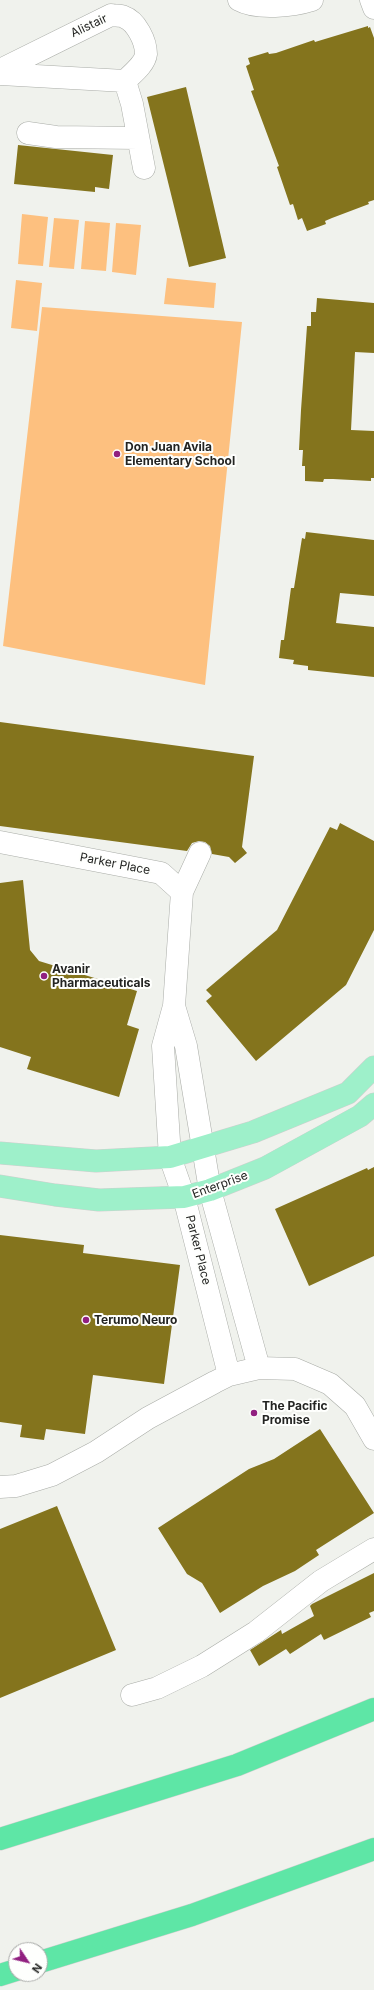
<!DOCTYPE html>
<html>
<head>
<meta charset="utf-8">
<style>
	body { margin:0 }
	#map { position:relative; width:374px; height:1990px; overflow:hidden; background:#f0f2ed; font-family:Inter,sans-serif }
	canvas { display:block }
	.north { position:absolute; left:8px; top:1942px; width:40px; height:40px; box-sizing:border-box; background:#fefffd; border:1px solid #a6a7a5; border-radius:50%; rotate:125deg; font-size:11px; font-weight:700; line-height:16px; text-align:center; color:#232422 }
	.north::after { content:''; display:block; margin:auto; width:14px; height:18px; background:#912080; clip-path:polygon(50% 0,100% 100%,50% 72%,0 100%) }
</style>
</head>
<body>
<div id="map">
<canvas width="374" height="1990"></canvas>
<div class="north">N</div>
</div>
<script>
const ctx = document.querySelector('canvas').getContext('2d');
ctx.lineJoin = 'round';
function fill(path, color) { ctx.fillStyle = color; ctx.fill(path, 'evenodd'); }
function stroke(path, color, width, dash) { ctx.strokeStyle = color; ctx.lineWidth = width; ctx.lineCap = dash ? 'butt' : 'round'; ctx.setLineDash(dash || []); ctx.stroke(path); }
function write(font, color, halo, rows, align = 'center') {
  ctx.font = font + ' Inter,sans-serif'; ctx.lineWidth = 4; ctx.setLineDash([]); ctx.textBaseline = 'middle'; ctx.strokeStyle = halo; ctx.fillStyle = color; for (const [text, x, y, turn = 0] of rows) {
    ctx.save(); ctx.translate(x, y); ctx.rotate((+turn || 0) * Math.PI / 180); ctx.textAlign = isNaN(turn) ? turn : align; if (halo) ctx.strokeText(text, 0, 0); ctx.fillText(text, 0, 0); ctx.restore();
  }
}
fill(new Path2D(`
	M 22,214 L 48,217 L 43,266 L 18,264 Z
	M 54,218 L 79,220 L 74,269 L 49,267 Z
	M 85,221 L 110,223 L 106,271 L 81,269 Z
	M 116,223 L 141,225 L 136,275 L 112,272 Z
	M 167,278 L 216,283 L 214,308 L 164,304 Z
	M 16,280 L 42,283 L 37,331 L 11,328 Z
	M 42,307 L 242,322 L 205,685 L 3,646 Z`), '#fdc07f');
fill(new Path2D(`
	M 368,26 L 368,28 L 370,27 L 374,38 L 374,200 L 368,202 L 369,204 L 332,218 L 325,221 L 326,224 L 307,231 L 302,218 L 298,220 L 293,204 L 290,205 L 277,167 L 279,166 L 251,91 L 254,90 L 246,66 L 250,64 L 248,58 L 268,52 L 269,54 L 276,53 L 314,40 L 315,42 Z
	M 186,87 L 226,258 L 189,267 L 147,97 Z
	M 18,145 L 113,155 L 109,189 L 95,187 L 95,192 L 14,184 Z
	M 317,298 L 374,303 L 374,353 L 355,352 L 351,430 L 374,431 L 374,478 L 371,478 L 371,481 L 333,479 L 324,479 L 323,482 L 305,481 L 305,466 L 302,466 L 303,450 L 299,450 L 301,410 L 307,326 L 311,326 L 311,312 L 316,312 Z
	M 306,532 L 374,540 L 374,596 L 340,593 L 336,623 L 374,627 L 374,677 L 308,670 L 308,666 L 293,664 L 294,660 L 279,658 L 281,640 L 284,640 L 291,588 L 294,588 L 302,538 L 305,539 Z
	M 0,722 L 254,756 L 242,847 L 247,853 L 235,863 L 229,857 L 212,854 L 210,846 L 205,842 L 199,841 L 192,843 L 187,851 L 0,826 Z
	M 340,823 L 374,841 L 374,930 L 346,985 L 256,1061 L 206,1001 L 212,996 L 206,990 L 277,930 L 330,827 L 337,830 Z
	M 23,880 L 30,950 L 39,961 L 137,991 L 127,1025 L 139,1029 L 119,1097 L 27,1069 L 31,1057 L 0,1047 L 0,883 Z
	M 374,1167 L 374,1256 L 309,1286 L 275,1209 L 367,1168 L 368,1170 Z
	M 0,1235 L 84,1245 L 83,1253 L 180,1265 L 164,1384 L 93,1375 L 85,1434 L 46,1429 L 44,1440 L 20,1437 L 22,1425 L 0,1422 Z
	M 320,1429 L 374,1513 L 316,1550 L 319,1555 L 295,1571 L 263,1586 L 220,1613 L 202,1583 L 187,1574 L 158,1528 L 249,1469 L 274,1459 Z
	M 57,1506 L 116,1650 L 0,1698 L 0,1529 Z
	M 374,1573 L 374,1611 L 369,1613 L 371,1617 L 324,1640 L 321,1634 L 290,1654 L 286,1649 L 259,1666 L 250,1650 L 281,1630 L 282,1634 L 314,1616 L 310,1606 L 312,1604 Z`), '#84741d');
const minor = new Path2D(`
	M 239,0 C 257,10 293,6 312,0
	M 371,0 L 374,8
	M 0,70 L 111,15 C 115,16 120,15 124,17 C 136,21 146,41 146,54 C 145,64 132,74 125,81 L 0,74
	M 125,81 L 132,104 L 144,168
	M 28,133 L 56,137 L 138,138
	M 0,842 L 161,873 L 182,892
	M 200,853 L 182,892 L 174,1006 L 163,1046 L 170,1157 L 184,1197 L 229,1375
	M 174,1006 L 186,1046 L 210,1190 L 259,1368
	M 0,1487 L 16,1486 L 52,1475 L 96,1452 L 148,1418 L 215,1382 L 229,1375 L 259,1368 L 295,1369 L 330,1384 L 355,1406 L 374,1439
	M 132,1695 L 157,1688 L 202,1666 L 256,1632 L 321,1581 L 374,1549`);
const major = new Path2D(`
	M 0,1153 L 96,1161 L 170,1157 L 253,1132 L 348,1093 L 374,1067
	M 0,1186 L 55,1195 L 99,1200 L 184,1197 L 210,1190 L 265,1168 L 360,1116 L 374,1104`);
const highway = new Path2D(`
	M 0,1839 L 237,1765 L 374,1709
	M 40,1962 L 192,1915 L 374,1849
	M 0,1975 L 16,1970`);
stroke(minor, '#a9aca7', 23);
stroke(major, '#cfcfce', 23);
stroke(highway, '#cfcfce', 23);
stroke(minor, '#fff', 22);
stroke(major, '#9ef0ca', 22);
stroke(highway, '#5ee6a6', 22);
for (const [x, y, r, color] of [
	[117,454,4,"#912080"],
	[44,976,4,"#912080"],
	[86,1320,4,"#912080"],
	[254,1413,4,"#912080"]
]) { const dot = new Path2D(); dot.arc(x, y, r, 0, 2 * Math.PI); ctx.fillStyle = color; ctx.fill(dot); stroke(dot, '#fefffd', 1.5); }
write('12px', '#232422', '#fefffd', [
	["Alistair",89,26,-25],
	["Parker Place",115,864,11],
	["Enterprise",220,1185,-20],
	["Parker Place",198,1250,76]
]);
write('bold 12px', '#232422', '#fefffd', [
	["Don Juan Avila",125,447],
	["Elementary School",125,461],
	["Avanir",52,969],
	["Pharmaceuticals",52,983],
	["Terumo Neuro",94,1320],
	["The Pacific",262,1406],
	["Promise",262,1420]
], 'left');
</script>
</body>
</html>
